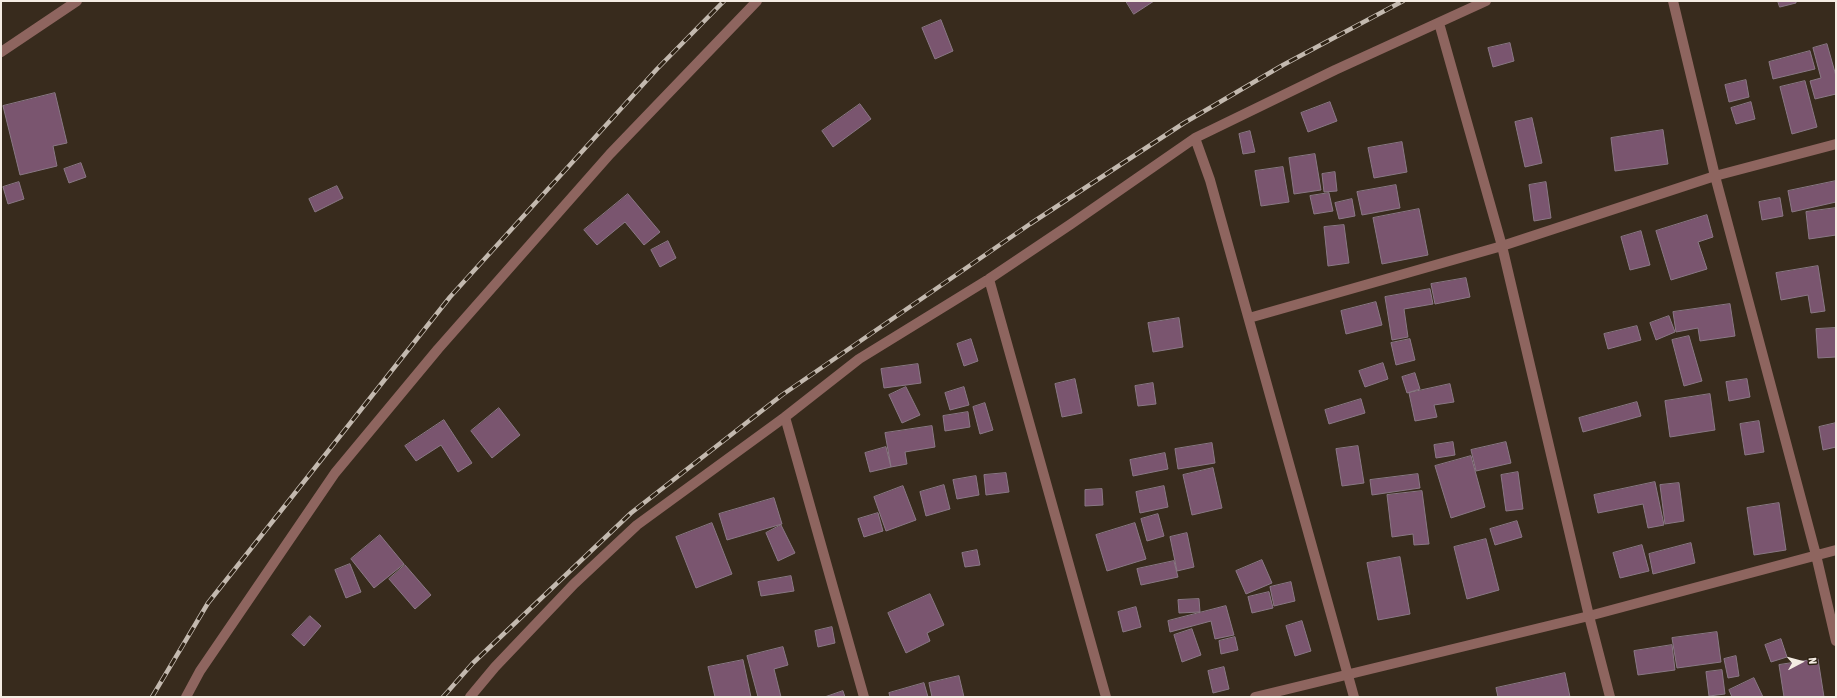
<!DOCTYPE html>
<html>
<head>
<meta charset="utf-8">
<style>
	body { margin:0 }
	#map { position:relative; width:1837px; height:698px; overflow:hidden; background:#382b1d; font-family:"Asap Condensed",sans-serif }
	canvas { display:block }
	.frame { position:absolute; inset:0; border:2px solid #f4ece3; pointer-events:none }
	.north { position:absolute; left:1781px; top:642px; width:40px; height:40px; -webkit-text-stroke:3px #2e2214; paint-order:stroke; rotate:84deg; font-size:11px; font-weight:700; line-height:16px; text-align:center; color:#f4ece3 }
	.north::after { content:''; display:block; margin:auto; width:14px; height:18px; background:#f4ece3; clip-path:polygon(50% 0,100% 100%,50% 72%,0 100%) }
</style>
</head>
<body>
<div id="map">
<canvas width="1837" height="698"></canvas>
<div class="frame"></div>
<div class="north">N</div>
</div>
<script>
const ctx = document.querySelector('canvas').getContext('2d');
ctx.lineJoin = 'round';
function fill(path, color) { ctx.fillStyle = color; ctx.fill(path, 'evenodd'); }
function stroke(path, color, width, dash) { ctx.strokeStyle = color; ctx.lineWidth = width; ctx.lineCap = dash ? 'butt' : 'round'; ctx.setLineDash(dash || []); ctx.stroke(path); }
const building = new Path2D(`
	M 1126,1 L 1154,1 L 1134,14 Z
	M 1778,1 L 1796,1 L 1796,3 L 1780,7 Z
	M 941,20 L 953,51 L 935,59 L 922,28 Z
	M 1510,43 L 1514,61 L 1493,67 L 1488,48 Z
	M 1827,44 L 1836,76 L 1836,94 L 1815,99 L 1810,81 L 1821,78 L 1813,48 Z
	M 1810,51 L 1815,69 L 1773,79 L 1769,62 Z
	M 1746,80 L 1749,97 L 1729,102 L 1725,85 Z
	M 1805,81 L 1817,127 L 1792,134 L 1780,87 Z
	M 55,93 L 67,143 L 53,146 L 57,166 L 20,175 L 3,106 Z
	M 1330,102 L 1337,121 L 1308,132 L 1301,113 Z
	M 1751,102 L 1755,119 L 1736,124 L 1731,108 Z
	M 860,104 L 871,119 L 833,147 L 822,131 Z
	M 1532,118 L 1542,163 L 1525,167 L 1515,122 Z
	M 1663,130 L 1668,164 L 1615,171 L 1611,138 Z
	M 1250,131 L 1255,152 L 1243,154 L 1239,134 Z
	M 1402,142 L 1407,172 L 1374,178 L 1368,148 Z
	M 1315,154 L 1321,190 L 1294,194 L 1289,158 Z
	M 81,163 L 86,177 L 69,183 L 64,169 Z
	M 1283,167 L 1289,202 L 1261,206 L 1255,171 Z
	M 1335,172 L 1337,191 L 1324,192 L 1322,174 Z
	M 1836,181 L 1836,202 L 1792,212 L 1788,191 Z
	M 19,182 L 24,199 L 8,204 L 3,187 Z
	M 1546,182 L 1551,218 L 1534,221 L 1529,185 Z
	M 1396,185 L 1400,208 L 1362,215 L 1357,192 Z
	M 337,186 L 343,198 L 315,212 L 309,199 Z
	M 1329,193 L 1333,211 L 1314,214 L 1310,196 Z
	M 628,194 L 660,232 L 644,245 L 625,222 L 597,245 L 584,230 Z
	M 1780,198 L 1783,216 L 1762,220 L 1759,202 Z
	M 1352,199 L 1355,216 L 1339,219 L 1335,203 Z
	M 1836,208 L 1836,235 L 1809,239 L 1806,212 Z
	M 1419,209 L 1428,255 L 1382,264 L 1373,218 Z
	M 1707,215 L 1713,237 L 1698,242 L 1707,269 L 1671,280 L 1656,231 Z
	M 1344,225 L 1349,263 L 1328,266 L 1324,227 Z
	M 1641,231 L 1650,265 L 1630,270 L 1621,237 Z
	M 668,241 L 676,258 L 660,267 L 651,250 Z
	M 1818,266 L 1825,311 L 1811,313 L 1808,295 L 1781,300 L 1776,273 Z
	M 1466,278 L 1470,297 L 1435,304 L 1431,284 Z
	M 1430,289 L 1433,304 L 1404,309 L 1408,337 L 1392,340 L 1385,297 Z
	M 1376,302 L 1382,325 L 1346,334 L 1341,311 Z
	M 1730,304 L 1735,336 L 1700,341 L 1698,328 L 1676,332 L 1673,312 Z
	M 1669,316 L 1675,332 L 1656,340 L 1650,323 Z
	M 1179,318 L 1183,347 L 1153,352 L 1148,323 Z
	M 1637,326 L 1641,340 L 1608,349 L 1604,334 Z
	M 1836,328 L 1836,357 L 1818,358 L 1816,329 Z
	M 1689,336 L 1702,381 L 1684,386 L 1672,340 Z
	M 971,339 L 978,361 L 964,366 L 957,344 Z
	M 1410,339 L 1415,360 L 1396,365 L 1391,343 Z
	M 1383,363 L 1388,379 L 1365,387 L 1359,371 Z
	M 918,364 L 921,383 L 884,388 L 881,369 Z
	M 1415,373 L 1420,389 L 1407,393 L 1402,377 Z
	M 1075,379 L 1082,413 L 1062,417 L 1055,384 Z
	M 1747,379 L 1750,397 L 1729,401 L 1726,382 Z
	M 1153,383 L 1156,404 L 1138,406 L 1135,386 Z
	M 1450,384 L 1454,402 L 1434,405 L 1437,417 L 1415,421 L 1409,393 Z
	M 906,387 L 920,415 L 902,423 L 889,395 Z
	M 964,387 L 969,405 L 950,410 L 945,393 Z
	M 1710,394 L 1715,430 L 1670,437 L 1665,401 Z
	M 1361,399 L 1365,413 L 1329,424 L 1325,410 Z
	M 1637,402 L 1641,416 L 1583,432 L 1579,418 Z
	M 985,403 L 993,430 L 980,434 L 973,407 Z
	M 499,408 L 520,435 L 492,458 L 471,431 Z
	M 968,412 L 970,427 L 945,431 L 943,416 Z
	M 444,420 L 472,463 L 458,472 L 441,445 L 416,461 L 405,446 Z
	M 1759,421 L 1764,452 L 1745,455 L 1740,424 Z
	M 1836,423 L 1836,447 L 1823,450 L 1819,427 Z
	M 932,426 L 935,447 L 905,452 L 907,464 L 891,467 L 885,433 Z
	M 1453,442 L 1455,455 L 1436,458 L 1434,445 Z
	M 1506,442 L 1511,463 L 1476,471 L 1471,450 Z
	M 1212,443 L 1215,463 L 1178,469 L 1175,449 Z
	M 1358,446 L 1364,483 L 1342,486 L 1336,449 Z
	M 886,447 L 891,467 L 870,472 L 865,453 Z
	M 1165,453 L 1168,469 L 1133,476 L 1130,460 Z
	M 1471,456 L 1485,507 L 1451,518 L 1435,466 Z
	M 1213,468 L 1222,508 L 1192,515 L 1183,475 Z
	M 1518,472 L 1523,509 L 1506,511 L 1501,475 Z
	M 1006,473 L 1009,492 L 986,495 L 984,475 Z
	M 1418,474 L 1420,488 L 1372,495 L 1370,480 Z
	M 976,476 L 979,495 L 957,499 L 953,480 Z
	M 1655,482 L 1664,525 L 1648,528 L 1643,504 L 1598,513 L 1594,495 Z
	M 1679,483 L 1684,521 L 1665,524 L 1660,485 Z
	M 944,485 L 950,509 L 926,516 L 920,492 Z
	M 903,486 L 916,520 L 886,531 L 874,497 Z
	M 1164,486 L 1168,507 L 1140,513 L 1136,492 Z
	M 1102,489 L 1103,505 L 1085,506 L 1085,490 Z
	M 1422,491 L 1429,544 L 1414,545 L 1413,534 L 1392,537 L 1387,495 Z
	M 774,498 L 782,524 L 727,540 L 719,514 Z
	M 1779,503 L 1786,550 L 1754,555 L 1747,508 Z
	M 878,513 L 883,531 L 864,537 L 858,519 Z
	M 1158,514 L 1164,536 L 1147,541 L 1141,519 Z
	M 1517,521 L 1522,537 L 1495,545 L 1490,529 Z
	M 712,523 L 732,574 L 696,588 L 676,537 Z
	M 1135,523 L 1146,559 L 1107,571 L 1096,535 Z
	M 781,525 L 795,553 L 778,561 L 766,533 Z
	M 1187,533 L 1194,567 L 1177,571 L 1170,537 Z
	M 380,535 L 404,564 L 374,588 L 351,559 Z
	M 1486,539 L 1499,590 L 1467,599 L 1454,547 Z
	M 1691,543 L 1695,563 L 1653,574 L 1649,554 Z
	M 1642,545 L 1649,571 L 1620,578 L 1613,553 Z
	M 977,550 L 980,565 L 965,567 L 962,553 Z
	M 1400,557 L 1410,614 L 1378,620 L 1367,563 Z
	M 1262,560 L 1272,583 L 1246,594 L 1236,571 Z
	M 1174,561 L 1178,577 L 1141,585 L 1137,569 Z
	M 350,564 L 361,592 L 346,598 L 335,570 Z
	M 405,565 L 431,595 L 415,609 L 389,579 Z
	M 791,576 L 794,591 L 761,596 L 758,582 Z
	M 1291,582 L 1295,601 L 1274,606 L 1270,587 Z
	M 1269,592 L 1273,608 L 1252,613 L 1248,597 Z
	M 930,594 L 944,625 L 927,633 L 930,641 L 906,653 L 888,613 Z
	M 1199,599 L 1200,612 L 1179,613 L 1178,600 Z
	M 1226,606 L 1234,635 L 1215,639 L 1211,621 L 1170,632 L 1168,621 Z
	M 1136,607 L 1141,627 L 1123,632 L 1118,612 Z
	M 310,616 L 321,626 L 304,646 L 292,635 Z
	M 1302,621 L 1311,651 L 1295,656 L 1286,626 Z
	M 832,627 L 835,643 L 818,647 L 815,631 Z
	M 1192,629 L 1201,655 L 1182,662 L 1174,635 Z
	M 1717,632 L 1721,662 L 1677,668 L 1672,638 Z
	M 1235,637 L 1238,650 L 1221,654 L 1219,641 Z
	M 1781,639 L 1787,657 L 1771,662 L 1765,645 Z
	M 1672,645 L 1675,670 L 1638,675 L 1634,651 Z
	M 783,647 L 788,665 L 774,669 L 781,697 L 758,697 L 747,656 Z
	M 1736,656 L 1739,676 L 1728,678 L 1724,659 Z
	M 1818,659 L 1824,697 L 1784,697 L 1779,665 Z
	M 743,660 L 751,697 L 715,697 L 708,667 Z
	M 1224,667 L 1229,689 L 1213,693 L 1208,671 Z
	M 1722,670 L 1725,694 L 1709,696 L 1706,672 Z
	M 1565,673 L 1570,697 L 1498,697 L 1496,688 Z
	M 959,676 L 964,697 L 932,697 L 929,683 Z
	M 1754,678 L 1763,697 L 1732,697 L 1729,690 Z
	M 924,683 L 928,697 L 890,697 L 889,693 Z
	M 843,691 L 845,697 L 825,697 Z`);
fill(building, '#7a556f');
stroke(building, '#8a7885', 1);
stroke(new Path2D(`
	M 1673,1 L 1715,176 L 1816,555 L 1836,641
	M 1439,23 L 1502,246 L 1589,616 L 1610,697
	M 1,52 L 77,1
	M 1195,138 L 1210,180 L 1354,697
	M 989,279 L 1106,697
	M 1249,318 L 1502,246 L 1715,176 L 1836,144
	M 785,417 L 864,697
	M 186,697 L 200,671 L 335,473 L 438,349 L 610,154 L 757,1
	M 470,697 L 495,667 L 574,584 L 637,525 L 785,417 L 859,359 L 989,279 L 1071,224 L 1195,138 L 1335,70 L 1486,1
	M 1255,697 L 1589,616 L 1836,550`), '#8e655f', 10);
const rail = new Path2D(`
	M 152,697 L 208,603 L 450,297 L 657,69 L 724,1
	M 443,697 L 473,663 L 631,513 L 782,395 L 1030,224 L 1184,123 L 1283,65 L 1403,1`);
stroke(rail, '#c3b9af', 4.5);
stroke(rail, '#2e2214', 3, [9]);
</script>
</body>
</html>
